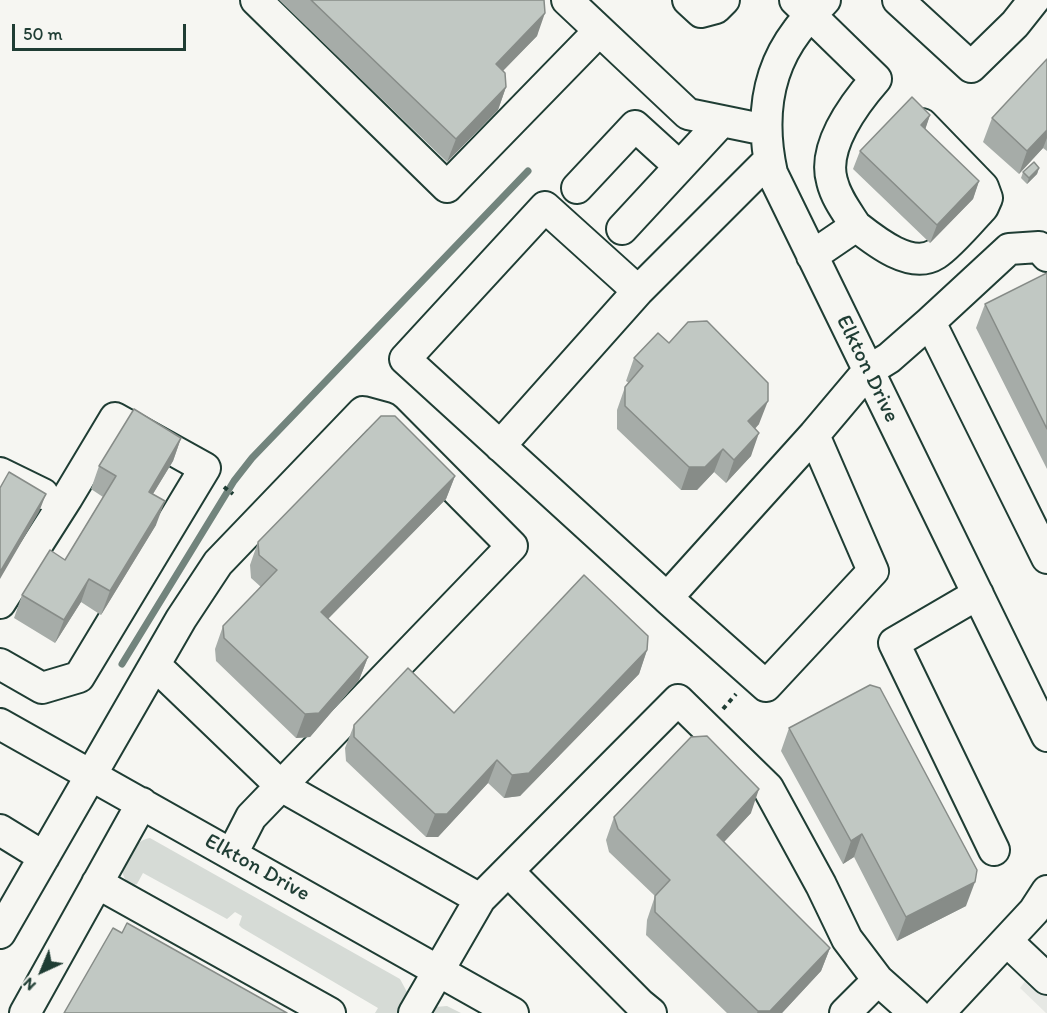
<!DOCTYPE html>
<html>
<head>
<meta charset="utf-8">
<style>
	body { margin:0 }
	#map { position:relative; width:1047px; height:1013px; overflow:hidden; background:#f6f6f2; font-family:Itim,sans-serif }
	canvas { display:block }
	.north { position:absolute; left:12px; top:941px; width:60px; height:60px; -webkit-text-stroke:4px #f6f6f2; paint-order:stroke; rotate:224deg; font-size:16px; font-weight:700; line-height:24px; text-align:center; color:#1f3d34 }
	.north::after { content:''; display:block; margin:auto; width:21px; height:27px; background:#1f3d34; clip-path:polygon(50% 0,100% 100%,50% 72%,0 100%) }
	.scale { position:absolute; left:12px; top:24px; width:174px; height:27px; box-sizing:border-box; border:3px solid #1f3d34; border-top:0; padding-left:8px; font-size:18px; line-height:21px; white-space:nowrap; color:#1f3d34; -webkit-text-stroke:4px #f6f6f2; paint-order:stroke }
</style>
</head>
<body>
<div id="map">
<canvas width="1047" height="1013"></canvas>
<div class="north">N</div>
<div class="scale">50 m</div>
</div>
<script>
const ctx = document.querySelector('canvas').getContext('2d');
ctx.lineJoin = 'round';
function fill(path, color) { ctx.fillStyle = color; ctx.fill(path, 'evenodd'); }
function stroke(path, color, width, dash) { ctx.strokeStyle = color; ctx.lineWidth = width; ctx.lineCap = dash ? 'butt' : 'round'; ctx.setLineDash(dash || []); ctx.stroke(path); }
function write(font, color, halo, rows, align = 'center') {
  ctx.font = font + ' Itim,sans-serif'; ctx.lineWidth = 5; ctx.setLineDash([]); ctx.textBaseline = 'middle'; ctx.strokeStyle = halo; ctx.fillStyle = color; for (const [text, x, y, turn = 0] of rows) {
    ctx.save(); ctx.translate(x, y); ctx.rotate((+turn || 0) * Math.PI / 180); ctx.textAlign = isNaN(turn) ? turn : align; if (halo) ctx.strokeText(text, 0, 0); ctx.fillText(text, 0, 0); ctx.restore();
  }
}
fill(new Path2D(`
	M 1047,952 L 1047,1013 L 1046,1013 L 1020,988 Z`), '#e6e8e4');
fill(new Path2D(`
	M 150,838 L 400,979 L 407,992 L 397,1013 L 375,1013 L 378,1008 L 242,928 L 239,925 L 242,916 L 235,912 L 227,919 L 143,873 L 137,884 L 132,886 C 127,882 122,877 123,870 C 124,858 137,839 150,838 Z
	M 447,1006 L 461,1013 L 430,1013 L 435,1007 Z`), '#d6dbd6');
stroke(new Path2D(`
	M 122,664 L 234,481 L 252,458 L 528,171`), '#72847d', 7);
const minor = new Path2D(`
	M 256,0 L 447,187 L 599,31
	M 567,0 L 688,114 L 766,130
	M 688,0 L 701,12 L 716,8 L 724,0
	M 795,0 L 876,79 C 855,103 822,147 832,181 C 836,198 847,212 856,226 L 812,256
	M 825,0 C 816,10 805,20 797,31 C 765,73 761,123 772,173 L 1047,736
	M 898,0 L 971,67 L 1015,24 L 1034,0
	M 769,160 L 638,291 L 545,207 L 405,359 L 667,598 L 814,435 L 868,371 L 889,358 L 930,322 L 1047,558
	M 577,188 L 635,126 L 679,166
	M 856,226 C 875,241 911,270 936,254 C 949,246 972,219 983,207 L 987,198 L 983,187 L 922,124
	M 622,229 L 722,121
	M 930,322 L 1009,249 L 1039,247 L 1047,256
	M 500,446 L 638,291
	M 0,473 L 43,494
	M 978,594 L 894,643 L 994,850
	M 667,598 L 766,686 L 873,571 L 814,435
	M 0,603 L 67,498 L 115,418 L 205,468 L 79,677 L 42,688 L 0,664
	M 155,665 L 281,786 L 480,899
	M 0,724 L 513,1013
	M 0,830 L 44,857
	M 508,871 L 640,1004 L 651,1013
	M 97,883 L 330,1013
	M 0,933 L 181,619 L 218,563 L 363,412 L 385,418 L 512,546 L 251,817 L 232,854
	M 1007,941 L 1047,979
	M 25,1013 L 142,803
	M 414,1013 L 480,899 L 678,700 L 768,788 L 821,885 L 847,939 L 878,980 L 915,1013
	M 845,1013 L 878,980
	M 939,1013 L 1034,911 L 1047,891`);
stroke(minor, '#1f3d34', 34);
stroke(new Path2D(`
	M 224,487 L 233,494
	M 723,709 L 736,694`), '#1f3d34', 4, [4.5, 4.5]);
stroke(minor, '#f6f6f2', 30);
fill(new Path2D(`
	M 279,0 L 544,0 L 537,36 L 503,71 L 506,87 L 498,110 L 447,162 Z
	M 1047,59 L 1047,151 L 1043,148 L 1019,174 L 983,142 L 992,118 Z
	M 930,115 L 925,129 L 979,181 L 973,199 L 930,243 L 853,169 L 860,151 Z
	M 1039,168 L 1037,174 L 1027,184 L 1021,178 L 1023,172 Z
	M 1047,273 L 1047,469 L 976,328 L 985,304 Z
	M 634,358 L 759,424 L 755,429 L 751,456 L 726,483 L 714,472 L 697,490 L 681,490 L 617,429 L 617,410 L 625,387 L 629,383 L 626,381 Z
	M 181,438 L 173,461 L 153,494 L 156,525 L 101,615 L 81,602 L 55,643 L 14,618 L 22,595 L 65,560 L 103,497 L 91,489 L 99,466 Z
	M 455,476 L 446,499 L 328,619 L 368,657 L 359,680 L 310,737 L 296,738 L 216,661 L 215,649 L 223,626 L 261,587 L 251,578 L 250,565 L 258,542 Z
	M 647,650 L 639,674 L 520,796 L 504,798 L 488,783 L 438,837 L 426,837 L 346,761 L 345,748 L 354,725 L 454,713 Z
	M 789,728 L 966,906 L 897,941 L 854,857 L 843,864 L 781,751 Z
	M 751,813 L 724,842 L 830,948 L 821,971 L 782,1013 L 727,1013 L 646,935 L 647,920 L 655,896 L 609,852 L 606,840 L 614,817 Z`), '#a6aca8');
fill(new Path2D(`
	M 545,13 L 537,36 L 487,87 L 496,64 Z
	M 506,87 L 498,110 L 447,162 L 456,139 Z
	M 930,115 L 924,133 L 921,125 Z
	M 1047,130 L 1047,138 L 1043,148 L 1019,174 L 1027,151 Z
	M 1039,168 L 1037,174 L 1027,184 L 1029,178 Z
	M 979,181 L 973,199 L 930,243 L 937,225 Z
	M 768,401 L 759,424 L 740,444 L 748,421 Z
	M 759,433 L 751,456 L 726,483 L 734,460 Z
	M 181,438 L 173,461 L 140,515 L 149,492 Z
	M 723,449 L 714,472 L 697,490 L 681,490 L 689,467 Z
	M 455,476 L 446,499 L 312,635 L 321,612 Z
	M 46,494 L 39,512 L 0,579 L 0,572 Z
	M 165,501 L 156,525 L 101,615 L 110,591 Z
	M 89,579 L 81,602 L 55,643 L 64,620 Z
	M 647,650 L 639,674 L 520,796 L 504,798 L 512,775 Z
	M 368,657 L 359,680 L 310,737 L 296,738 L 305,714 Z
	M 497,760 L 488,783 L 438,837 L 426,837 L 435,814 Z
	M 759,789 L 751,813 L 709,858 L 717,835 Z
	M 862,834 L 854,857 L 843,864 L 851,841 Z
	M 975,882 L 966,906 L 897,941 L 906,917 Z
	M 830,948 L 821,971 L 782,1013 L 757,1013 L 758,1011 Z`), '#878c88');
const building = new Path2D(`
	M 311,0 L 544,0 L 545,13 L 496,64 L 505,73 L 506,87 L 456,139 Z
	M 1047,59 L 1047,130 L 1027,151 L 992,118 Z
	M 912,97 L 930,115 L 921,125 L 979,181 L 937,225 L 860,151 Z
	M 1034,162 L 1039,168 L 1029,178 L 1023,172 Z
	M 1047,273 L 1047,429 L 985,304 Z
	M 707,321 L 768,383 L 768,401 L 748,421 L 759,433 L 734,460 L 723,449 L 705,467 L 689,467 L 625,406 L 625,387 L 643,366 L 634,358 L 658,333 L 669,343 L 688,322 Z
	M 134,409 L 181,438 L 149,492 L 165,501 L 110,591 L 89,579 L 64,620 L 22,595 L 50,550 L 65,560 L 116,476 L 99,466 Z
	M 381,416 L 395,416 L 455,476 L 321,612 L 368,657 L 319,713 L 305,714 L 224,638 L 223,626 L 277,570 L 259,555 L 258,542 Z
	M 9,472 L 46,494 L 0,572 L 0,488 Z
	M 584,575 L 648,636 L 647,650 L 529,773 L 512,775 L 497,760 L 447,814 L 435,814 L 354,737 L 354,725 L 408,668 L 454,713 Z
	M 870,685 L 880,688 L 977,870 L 975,882 L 906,917 L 862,834 L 851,841 L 789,728 Z
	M 707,736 L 759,789 L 717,835 L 830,948 L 770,1011 L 758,1011 L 655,912 L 655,896 L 670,880 L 618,829 L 614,817 L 691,737 Z
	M 127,923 L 287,1013 L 64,1013 L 113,928 L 122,933 Z`);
fill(building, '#c1c8c3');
stroke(building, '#878c88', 1.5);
write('22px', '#1f3d34', '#f6f6f2', [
	["Elkton Drive",867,369,64],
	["Elkton Drive",257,868,29]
]);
</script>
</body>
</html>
